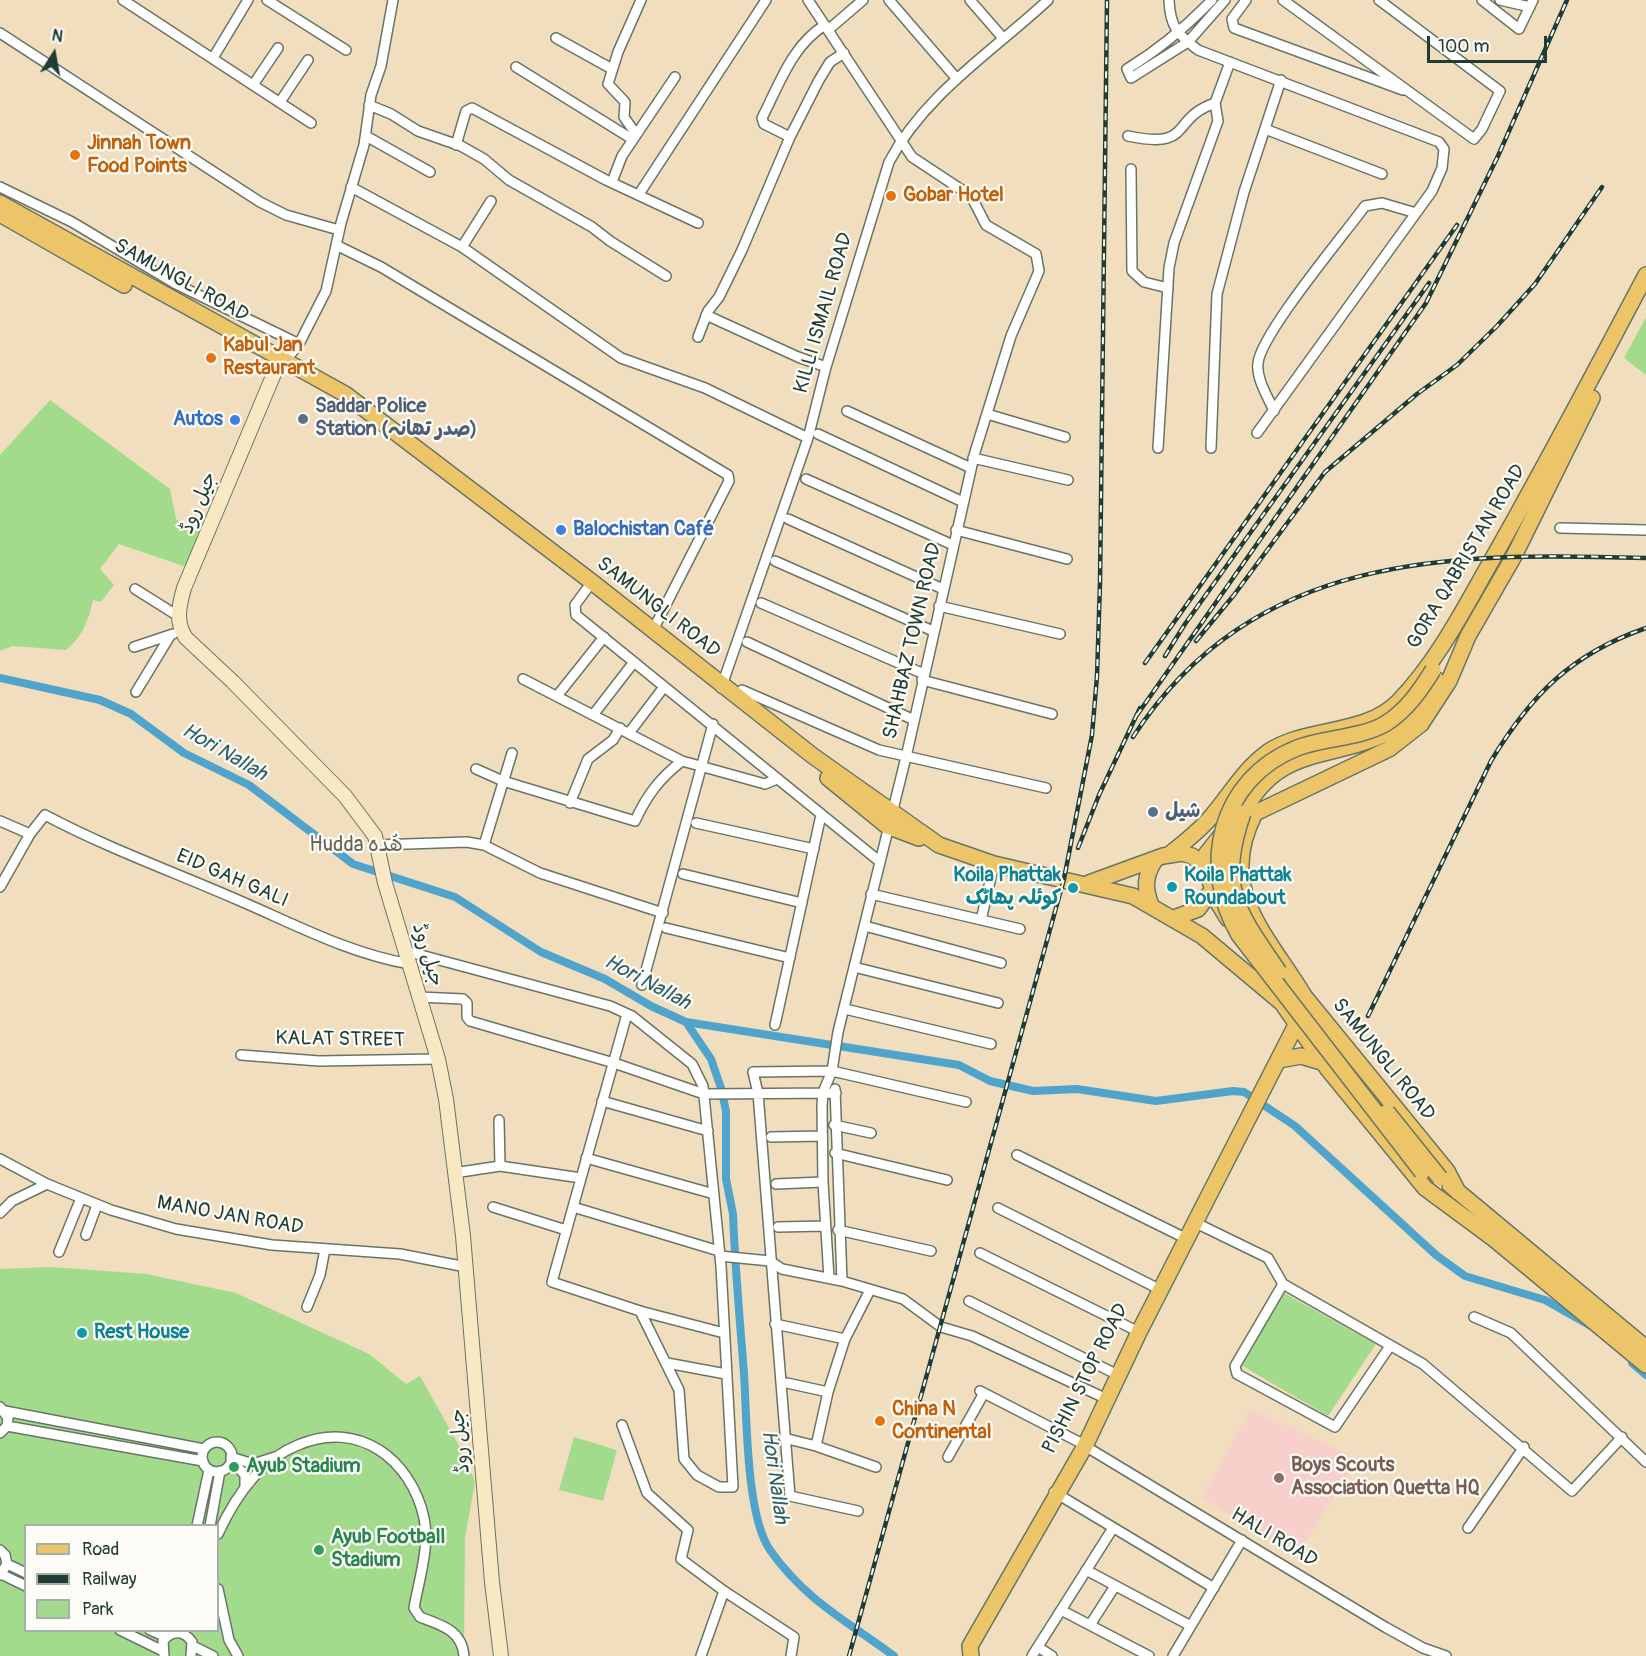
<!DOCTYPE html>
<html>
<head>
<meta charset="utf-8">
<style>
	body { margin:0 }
	#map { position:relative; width:1646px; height:1656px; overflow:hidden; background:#f1debf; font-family:Pangolin,sans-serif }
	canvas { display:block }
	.legend { position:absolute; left:24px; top:1524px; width:195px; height:108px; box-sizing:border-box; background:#fdfcf7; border:2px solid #a4b0a9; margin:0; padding:8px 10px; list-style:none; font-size:18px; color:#1f3d34 }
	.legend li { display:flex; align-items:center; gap:12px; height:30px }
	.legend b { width:30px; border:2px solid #a4b0a9 }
	.north { position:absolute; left:24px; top:24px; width:60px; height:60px; -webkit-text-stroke:4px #fdfcf7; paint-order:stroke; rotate:11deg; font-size:16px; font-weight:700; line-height:24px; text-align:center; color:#1f3d34 }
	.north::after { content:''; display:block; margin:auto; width:21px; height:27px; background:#1f3d34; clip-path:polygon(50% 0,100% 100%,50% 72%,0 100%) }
	.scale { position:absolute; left:1427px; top:36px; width:120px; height:27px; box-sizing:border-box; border:3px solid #1f3d34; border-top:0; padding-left:8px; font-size:18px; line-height:21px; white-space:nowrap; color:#1f3d34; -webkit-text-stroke:4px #fdfcf7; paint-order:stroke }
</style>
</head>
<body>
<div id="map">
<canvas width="1646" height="1656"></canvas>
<ul class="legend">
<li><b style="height:8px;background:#edc569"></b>Road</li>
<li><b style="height:8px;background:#1f3d34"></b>Railway</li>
<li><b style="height:16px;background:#a3db8d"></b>Park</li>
</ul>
<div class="north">N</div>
<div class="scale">100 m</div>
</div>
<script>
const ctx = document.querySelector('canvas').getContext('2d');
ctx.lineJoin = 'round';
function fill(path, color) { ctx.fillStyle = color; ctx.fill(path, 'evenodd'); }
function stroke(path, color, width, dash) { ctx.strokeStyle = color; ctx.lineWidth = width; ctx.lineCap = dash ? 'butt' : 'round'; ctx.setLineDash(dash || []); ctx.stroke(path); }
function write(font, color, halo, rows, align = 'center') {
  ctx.font = font + ' Pangolin,"Playpen Sans Arabic",sans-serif'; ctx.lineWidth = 4.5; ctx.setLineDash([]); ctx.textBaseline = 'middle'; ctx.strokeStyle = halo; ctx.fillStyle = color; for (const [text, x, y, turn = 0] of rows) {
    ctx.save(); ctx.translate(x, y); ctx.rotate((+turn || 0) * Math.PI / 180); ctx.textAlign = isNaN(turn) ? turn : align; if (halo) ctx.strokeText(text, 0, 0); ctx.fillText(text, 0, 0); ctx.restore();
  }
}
fill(new Path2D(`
	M 1251,1409 L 1358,1459 L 1296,1557 L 1202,1497 Z`), '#f7d0cb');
fill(new Path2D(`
	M 1646,317 L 1646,375 L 1624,358 Z
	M 50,400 L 170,489 L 176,519 L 206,535 L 192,569 L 119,544 L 100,569 L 114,585 L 101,602 L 93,600 C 89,619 82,638 66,650 L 13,646 L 0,651 L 0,455 Z
	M 51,1267 L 146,1274 L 236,1293 L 369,1354 L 406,1384 L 420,1376 L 462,1451 L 475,1482 L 465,1538 L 464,1656 L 0,1656 L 0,1269 ZM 26,1526 L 218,1526 L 218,1630 L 26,1630 Z
	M 1282,1292 L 1376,1344 L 1328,1416 L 1239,1364 Z
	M 574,1437 L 617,1450 L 603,1501 L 559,1490 Z`), '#a3db8d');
stroke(new Path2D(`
	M 0,678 L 100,700 L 131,714 L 184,753 L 249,785 L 353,864 L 455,897 L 541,952 L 605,979 L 651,1006 L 686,1022 L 711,1059 L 721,1088 L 726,1111 L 726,1179 L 733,1214 C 735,1268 740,1321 744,1374 C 747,1418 746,1515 770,1550 C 805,1600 847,1621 894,1656
	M 686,1022 L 959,1065 L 990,1081 L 1033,1091 L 1077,1089 L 1156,1101 L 1233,1091 L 1244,1092 L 1295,1126 L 1436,1255 L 1465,1276 L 1545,1300 L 1591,1326
	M 1632,1363 L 1646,1375`), '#50a4cc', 8);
const street = new Path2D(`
	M 123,0 L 311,123
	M 267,0 L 346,50
	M 808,0 L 912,157 L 971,196 L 986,225 L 1036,254 L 1039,271 L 1011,336 L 975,452 L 906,757 L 838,1032 L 832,1071 L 823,1092 L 822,1106 L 823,1182 L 829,1278
	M 889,0 L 957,79
	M 970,0 L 1003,38
	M 1169,0 C 1170,26 1177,34 1198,50 L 1439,142 L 1444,149 L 1442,168 L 1432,191 L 1257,433
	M 1212,0 C 1185,28 1160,49 1127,69 L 1131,78 L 1188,42 L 1225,0
	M 1246,0 L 1232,19 L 1234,28 L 1403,90
	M 1283,0 L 1474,139 L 1482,129 L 1500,91 L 1379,0
	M 1482,0 L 1519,29 L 1533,0
	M 1500,0 L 1530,7
	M 828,30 L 863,0
	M 0,33 L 260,202 L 286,215 L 339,230
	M 556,38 L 612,69
	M 213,58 L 248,0
	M 516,67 L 632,139
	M 253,85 L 278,48
	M 280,102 L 308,60
	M 369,105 L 391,114 L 418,131 L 461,146 L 484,159 L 509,180 L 592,227 L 610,241 L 666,276
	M 1265,129 L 1382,174
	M 636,134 L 624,117 L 625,102 L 608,84 L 618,52 L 641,0
	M 366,136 L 430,172
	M 1128,136 C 1194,150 1169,119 1215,103
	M 790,137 L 764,124 L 762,118 C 779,85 792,45 825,25
	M 456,145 L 466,111 L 472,108 L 606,180 L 698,223
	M 1131,169 L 1132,271 L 1144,282 L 1168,288
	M 612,182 L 622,156 L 675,77
	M 0,187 L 72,222 L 174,283 L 299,344
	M 351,187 L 462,247 L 621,358 L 705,388 L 808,438
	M 639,194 L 766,0
	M 336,245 L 381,267 L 728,475 L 729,481 L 653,630
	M 462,247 L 491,201
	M 706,315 L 798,357 L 826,367
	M 698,337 L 708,311 L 719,297 L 742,250 L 790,137 L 819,80 L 830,62 L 844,53
	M 284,362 L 299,344 L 326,291 L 341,223 L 364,145 L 371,95 L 381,66 L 393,0
	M 847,411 L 971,468
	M 1274,411 C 1268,397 1256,379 1258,363 C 1261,334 1343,236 1365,206 L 1382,203 L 1416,213
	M 987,414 L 1065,437
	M 818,434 L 963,502
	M 1158,448 L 1169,268 L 1174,243 L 1218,121 L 1215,103 L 1230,62
	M 1211,448 L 1217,294 L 1244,192 L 1281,80
	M 973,458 L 1068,480
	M 806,479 L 953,545
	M 788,519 L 943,589
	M 1560,528 L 1646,530
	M 956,530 L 1067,559
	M 775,561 L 933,631
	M 592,582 L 575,605 L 576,615 L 879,861
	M 135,589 L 178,616
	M 761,603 L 924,674
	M 939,606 L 1060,634
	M 747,642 L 914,720
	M 134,647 L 173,634
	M 523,679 L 682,761 L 765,784 L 777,779
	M 922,680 L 1052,714
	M 721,688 L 808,438 L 826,367 L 889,162 C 925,94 992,52 1048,0
	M 742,690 L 879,750 L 1046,788
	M 136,692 L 170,636
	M 557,696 L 604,637
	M 593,715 L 634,662
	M 629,733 L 664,687
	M 476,769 L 503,781 L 635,821 C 647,795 660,778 682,761
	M 570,803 L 588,759 L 613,740 L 620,728
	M 0,821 L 30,834
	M 696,823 L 814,849
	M 377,845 L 467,842 L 484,845 L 540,873 L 663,913
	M 484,845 L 512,753
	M 683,874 L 802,903
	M 0,887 L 30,834 L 45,815 C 107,848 174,872 238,900 C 294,924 350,954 410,964
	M 871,894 L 1020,929
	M 981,920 L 994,864
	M 865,926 L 1001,963
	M 666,928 L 790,958
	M 406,951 L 610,1006 L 632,1016 L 692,1064 L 703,1086 L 721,1266 L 733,1487 L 719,1487 L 697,1475 L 684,1459 L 679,1390 L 640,1311 L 552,1282 L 627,1014
	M 854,967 L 998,1003
	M 642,985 L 713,724
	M 419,997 L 463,999 L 467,1003 L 467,1017 L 470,1021 L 614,1063 L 704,1094 L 836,1093
	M 845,1009 L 991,1044
	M 775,1025 L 821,815
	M 241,1055 L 319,1061 L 438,1059
	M 835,1089 L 842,1281
	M 602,1101 L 708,1131
	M 499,1120 L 500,1166
	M 834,1125 L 871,1133
	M 771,1137 L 822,1136
	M 835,1153 L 947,1180
	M 1017,1155 L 1187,1239
	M 586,1158 L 714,1194
	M 0,1159 L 47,1184 L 111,1210 L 176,1229 L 272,1245 L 400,1254 L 466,1267
	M 454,1173 L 500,1166 L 581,1178
	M 776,1184 L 823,1182
	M 493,1207 L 566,1230
	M 573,1207 L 719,1251
	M 998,1208 L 1161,1290
	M 0,1213 L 12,1201 L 47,1184
	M 1196,1223 L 1268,1258 L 1283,1284 L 1423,1364 L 1572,1491 L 1622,1437
	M 778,1227 L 825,1226
	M 838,1230 L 931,1251
	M 86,1235 L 97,1205
	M 59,1252 L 81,1198
	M 980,1253 L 1139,1332
	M 720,1256 L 770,1261 L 782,1269 L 842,1281 L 903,1299 L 941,1327 L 972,1336 L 1109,1400
	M 1283,1284 L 1235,1366 L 1237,1374 L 1335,1427 L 1390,1346
	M 969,1301 L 1120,1376
	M 307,1307 L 320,1275 L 325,1249
	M 640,1311 L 724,1333
	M 1474,1317 L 1511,1333 L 1646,1462
	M 775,1324 L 845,1339
	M 667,1363 L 726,1374
	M 787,1383 L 828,1392
	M 980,1391 L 1079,1442
	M 0,1407 L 8,1418 L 7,1426 L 0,1433
	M 5,1411 L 204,1449
	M 622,1425 L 647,1493 L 688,1530 L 681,1559 L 724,1591 L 701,1656
	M 7,1426 L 203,1461
	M 784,1438 L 816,1446 L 876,1467
	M202 1457a15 15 0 1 1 30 0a15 15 0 1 1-30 0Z
	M 816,1446 L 828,1392 L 845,1339 L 870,1290
	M 1085,1446 L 1385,1627 L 1423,1648 L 1446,1656
	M 231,1457 L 253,1464 L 275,1457
	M 948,1457 L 984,1393
	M 231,1460 L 245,1475 L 245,1488
	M 1054,1492 L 1214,1588
	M 858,1511 L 790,1496 L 758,1093 L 753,1072 L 832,1071 L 966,1102
	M 197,1526 L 209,1470
	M 210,1526 L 220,1471
	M 1468,1528 L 1524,1447
	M 218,1534 C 234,1499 260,1460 298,1445 C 358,1419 411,1459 424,1518 C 430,1547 419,1579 414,1608 L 420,1617 C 441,1625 462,1630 464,1656
	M 0,1550 L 5,1555 L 7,1564 L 0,1575
	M 7,1564 L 26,1573
	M 1086,1570 L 1191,1626
	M 1,1574 L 26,1586
	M 218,1589 L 229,1640 L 238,1656
	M 724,1591 L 794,1637 L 791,1656
	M 1061,1610 L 1149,1656
	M 1090,1625 L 1115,1586
	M 120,1630 L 161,1650
	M 150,1630 L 166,1637
	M 193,1646 L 213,1656
	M 1038,1647 L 1052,1656
	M 164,1656 L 163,1641 C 172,1630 184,1630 192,1642 L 191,1656
	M 1032,1656 L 1113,1528
	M 1173,1656 L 1242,1540`);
const secondary = new Path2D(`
	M 284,362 L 276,369 L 184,588 C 179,606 175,622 186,638 L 233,682 L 345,796 L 375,836 L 385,883 L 438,1059 L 446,1099 L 463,1236 L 492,1582 L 501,1656`);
const primary = new Path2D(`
	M 0,203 L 345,394 L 592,582 L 813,756 L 939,845 L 994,864 L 1133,896 L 1202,936 L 1282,1003 L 1327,1068 L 1425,1188 L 1494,1239 L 1646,1365
	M 0,214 L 124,285
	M 828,778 L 887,826 L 919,838
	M 1243,813 C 1280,743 1331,762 1391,731 C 1412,720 1425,699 1437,680
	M 1247,817 L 1389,749 L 1421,724 L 1449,681 L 1468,636 L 1514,556 L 1592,398
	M 1171,853 C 1185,842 1200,830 1211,817 C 1230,795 1244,769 1268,752 C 1307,726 1364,736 1398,702 C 1438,661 1465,607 1493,558 C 1546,465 1596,370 1646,275
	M 1200,862 L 1226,829
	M 1089,883 L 1163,856 L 1182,853 L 1192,856 L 1205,867 L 1217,901 L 1228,919
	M 1151,905 C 1144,888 1145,875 1155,860
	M 1174,918 L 1198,909 L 1213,889
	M 1300,991 L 1447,1171 L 1458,1192
	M 1279,1060 L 1301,1056 L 1325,1063
	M 1450,1185 L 1646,1348
	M 971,1656 L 970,1646 L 1085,1446 L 1139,1332 L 1297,1023 L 1303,994 C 1265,932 1216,888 1255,813`);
stroke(street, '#687565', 12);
stroke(secondary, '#687565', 16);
stroke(primary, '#687565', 18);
stroke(street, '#fff', 9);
stroke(secondary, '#f8e8c3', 14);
stroke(primary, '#edc569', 15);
const rail = new Path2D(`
	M 1196,641 L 1234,595 L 1325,472 L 1417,394 L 1457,365 L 1497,326 L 1535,284 L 1602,187
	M 1165,656 L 1185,624 L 1429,283
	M 1145,663 L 1457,225
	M 1137,715 L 1426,303 L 1498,156 L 1567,0
	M 1133,737 C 1253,552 1450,552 1646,558
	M 1078,848 L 1099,795 L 1140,708
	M 1368,1016 L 1491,761 C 1531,695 1571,654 1646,628
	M 849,1656 L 1064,879 L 1092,735 L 1097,676 L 1100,583 L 1107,0`);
stroke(rail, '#1f3d34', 4.5);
stroke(rail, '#fdfcf7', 2, [7]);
const primaryBridge = new Path2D(`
	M 1243,813 C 1217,888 1238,912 1279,972
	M 1387,1112 L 1440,1178
	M 1422,1172 L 1239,935 C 1199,867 1219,779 1297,748 C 1325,737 1358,739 1385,724 C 1406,711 1420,691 1433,670`);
stroke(primaryBridge, '#687565', 18, []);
stroke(primaryBridge, '#edc569', 15);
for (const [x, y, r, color] of [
	[75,155,6,"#e8710a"],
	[891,196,6,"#e8710a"],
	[211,358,6,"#e8710a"],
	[303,419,6,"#5c6f8a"],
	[235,420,6,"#3f7fe0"],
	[561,530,6,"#3f7fe0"],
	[1153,812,6,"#5c6f8a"],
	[1172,887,6,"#0f9aa8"],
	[1073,888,6,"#0f9aa8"],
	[82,1333,6,"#0f9aa8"],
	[880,1421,6,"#e8710a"],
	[234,1467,6,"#2e9e5b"],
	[1279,1478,6,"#8d6e63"],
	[319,1550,6,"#2e9e5b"]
]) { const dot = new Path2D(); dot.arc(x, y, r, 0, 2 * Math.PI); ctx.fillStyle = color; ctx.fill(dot); stroke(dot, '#fdfcf7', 2); }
write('bold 20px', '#c56008', '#fdfcf7', [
	["Jinnah Town",87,144],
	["Food Points",87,167],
	["Gobar Hotel",903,196],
	["Kabul Jan",223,346],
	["Restaurant",223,369],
	["China N",892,1410],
	["Continental",892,1433]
], 'left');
write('20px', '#1f3d34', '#fdfcf7', [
	["SAMUNGLI ROAD",181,281,29],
	["KILLI ISMAIL ROAD",824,313,-74],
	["جیل روڈ",199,503,-67],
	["GORA QABRISTAN ROAD",1467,557,-59],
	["SAMUNGLI ROAD",658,608,38],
	["SHAHBAZ TOWN ROAD",913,641,-77],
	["EID GAH GALI",232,879,23],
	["جیل روڈ",427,955,73],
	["KALAT STREET",340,1040,1],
	["SAMUNGLI ROAD",1383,1060,51],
	["MANO JAN ROAD",230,1216,10],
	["PISHIN STOP ROAD",1086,1379,-63],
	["جیل روڈ",461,1441,-95],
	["HALI ROAD",1274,1538,31]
]);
write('bold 20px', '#4e5e75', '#fdfcf7', [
	["Saddar Police",315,407],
	["Station (صدر تھانہ)",315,430],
	["شیل",1165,812]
], 'left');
write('bold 20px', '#366cbe', '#fdfcf7', [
	["Autos",223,420],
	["Balochistan Café",573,530,"left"]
], 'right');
write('bold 20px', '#0d838f', '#fdfcf7', [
	["Koila Phattak",1061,876,"right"],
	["کوئلہ پھاٹک",1061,899,"right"],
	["Koila Phattak",1184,876],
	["Roundabout",1184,899],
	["Rest House",94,1333]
], 'left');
write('bold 20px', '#785e54', '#fdfcf7', [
	["Boys Scouts",1291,1466],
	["Association Quetta HQ",1291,1489]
], 'left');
write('bold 20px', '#27864d', '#fdfcf7', [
	["Ayub Stadium",246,1467],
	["Ayub Football",331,1538],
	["Stadium",331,1561]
], 'left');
write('italic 21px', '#306169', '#fdfcf7', [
	["Hori Nallah",224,753,30],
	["Hori Nallah",647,983,28],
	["Hori Nallah",774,1477,82]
]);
write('21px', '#676457', '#fdfcf7', [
	["Hudda ھُدہ",356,846]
]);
</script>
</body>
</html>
